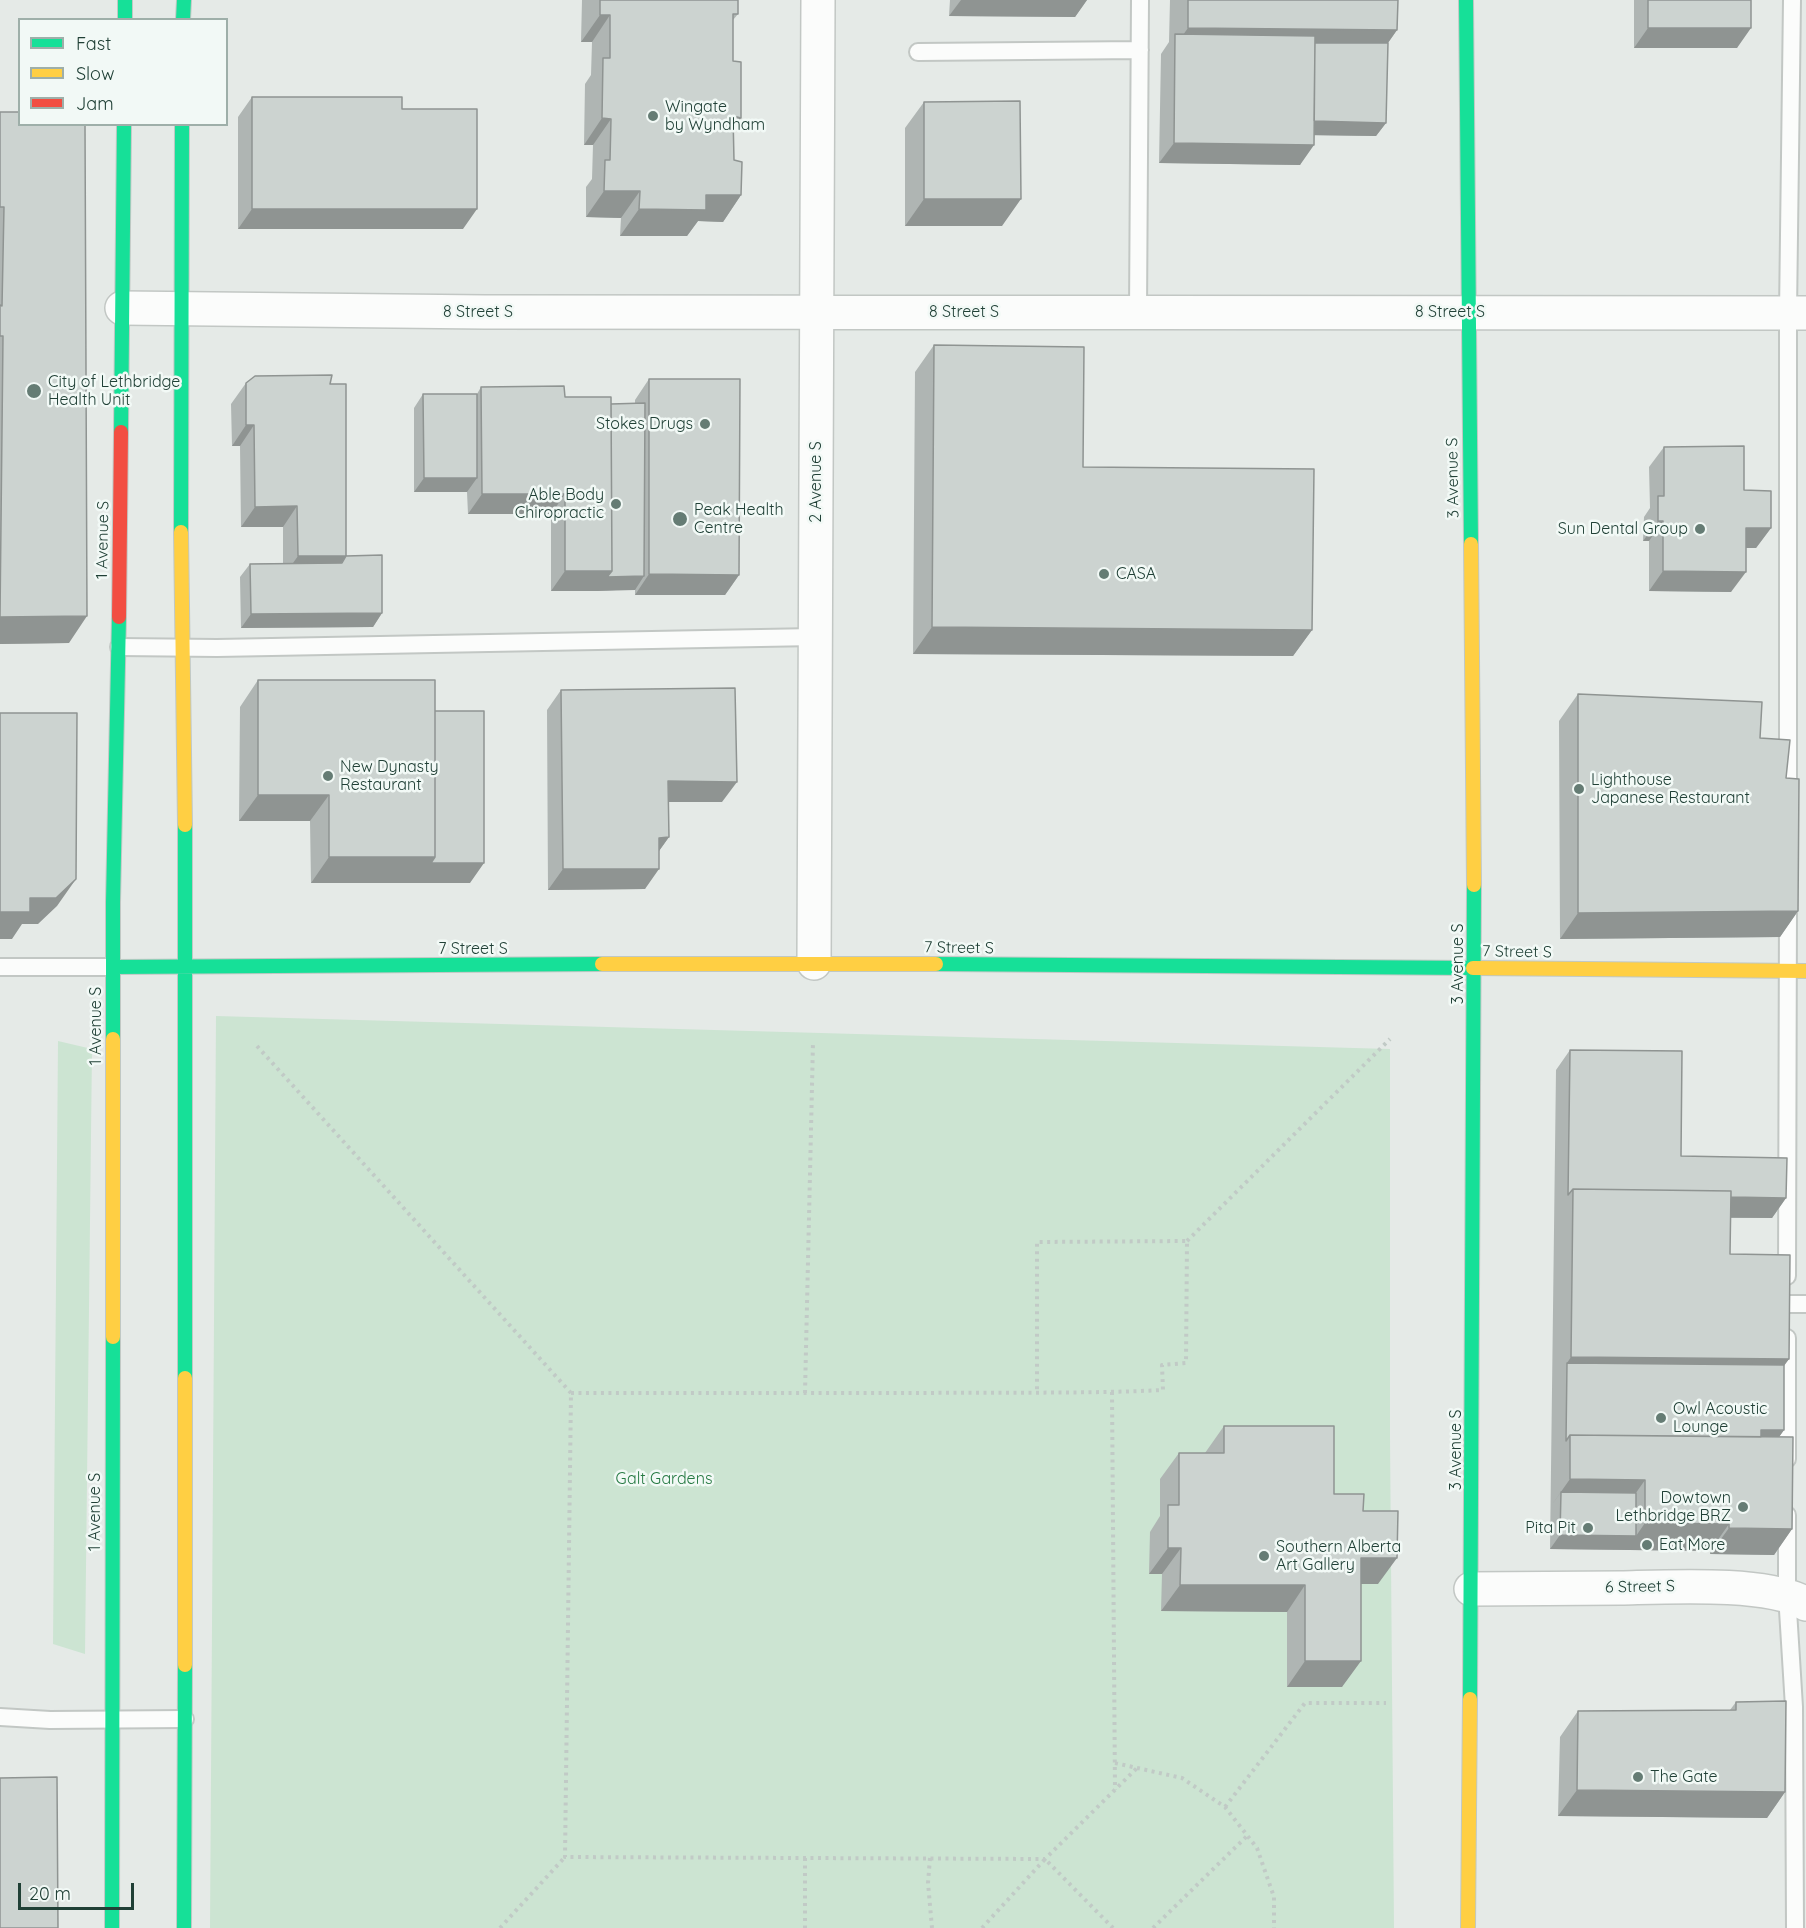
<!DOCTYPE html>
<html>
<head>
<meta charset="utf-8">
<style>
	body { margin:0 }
	#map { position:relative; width:1806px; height:1928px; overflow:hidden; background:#e5eae7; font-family:Quicksand,sans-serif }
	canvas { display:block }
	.legend { position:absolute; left:18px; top:18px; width:210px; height:108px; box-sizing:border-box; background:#f2f9f6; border:2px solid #9eafa9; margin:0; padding:8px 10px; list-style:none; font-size:18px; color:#204036 }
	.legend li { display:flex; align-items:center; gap:12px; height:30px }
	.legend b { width:30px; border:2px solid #9eafa9 }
	.scale { position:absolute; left:18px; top:1883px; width:116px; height:27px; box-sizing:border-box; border:3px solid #204036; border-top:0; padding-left:8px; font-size:18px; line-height:21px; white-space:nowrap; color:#204036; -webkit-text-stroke:4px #f2f9f6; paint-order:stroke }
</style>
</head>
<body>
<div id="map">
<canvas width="1806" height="1928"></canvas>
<ul class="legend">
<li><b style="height:8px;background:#16e098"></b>Fast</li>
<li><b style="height:8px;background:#ffcf43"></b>Slow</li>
<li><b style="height:8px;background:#f24e42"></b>Jam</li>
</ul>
<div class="scale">20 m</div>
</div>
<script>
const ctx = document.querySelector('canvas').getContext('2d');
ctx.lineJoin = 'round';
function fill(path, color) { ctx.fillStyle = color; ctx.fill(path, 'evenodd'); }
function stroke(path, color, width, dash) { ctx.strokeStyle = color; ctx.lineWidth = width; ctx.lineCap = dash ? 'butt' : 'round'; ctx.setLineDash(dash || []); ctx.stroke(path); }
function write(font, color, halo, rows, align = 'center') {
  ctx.font = font + ' Quicksand,sans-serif'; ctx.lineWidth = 5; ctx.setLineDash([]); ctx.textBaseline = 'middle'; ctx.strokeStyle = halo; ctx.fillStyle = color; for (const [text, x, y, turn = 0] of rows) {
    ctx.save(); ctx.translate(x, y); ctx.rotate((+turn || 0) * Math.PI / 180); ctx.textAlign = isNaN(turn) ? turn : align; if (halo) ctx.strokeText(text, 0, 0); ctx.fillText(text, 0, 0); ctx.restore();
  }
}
fill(new Path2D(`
	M 216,1016 L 1390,1049 L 1390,1437 L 1394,1928 L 210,1928 Z
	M 58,1041 L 92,1049 L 85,1654 L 53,1644 Z`), '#cce4d2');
const lane = new Path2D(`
	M 918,52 L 1140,50
	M 1138,312 L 1140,0
	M 119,647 L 217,648 L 815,637
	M 1788,799 L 1788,313 L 1792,0
	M 0,967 L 113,967
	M 1787,1276 L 1788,903
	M 1787,1304 L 1806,1304
	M 1787,1459 L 1787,1338
	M 1787,1515 L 1787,1594 L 1794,1707 L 1795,1928
	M 0,1717 L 50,1720 L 185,1719`);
const street = new Path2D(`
	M 122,308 L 485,312 L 1806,313
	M 814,963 L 818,0
	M 1471,1589 C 1521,1589 1571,1588 1621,1588 C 1666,1587 1770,1581 1806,1604`);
const fast = new Path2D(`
	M 125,0 L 125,20
	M 1466,0 L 1471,544
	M 183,20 L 184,0
	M 121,432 L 124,124
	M 181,532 L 182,124
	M 185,825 L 185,1378
	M 936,964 L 1473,968
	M 113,967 L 602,964
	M 113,1039 L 113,902 L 119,617
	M 1470,1699 L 1474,885
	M 112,1928 L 113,1337
	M 184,1928 L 185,1665`);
const slow = new Path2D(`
	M 181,532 L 185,825
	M 1471,544 L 1474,885
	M 602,964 L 936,964
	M 1473,968 L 1806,971
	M 113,1337 L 113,1039
	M 185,1665 L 185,1378
	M 1468,1928 L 1470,1699`);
const jam = new Path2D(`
	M 119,617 L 121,432`);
stroke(lane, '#c2c7c4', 20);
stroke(street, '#c2c7c4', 36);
stroke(fast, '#c0c8c4', 16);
stroke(slow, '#c0c8c4', 16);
stroke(jam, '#c0c8c4', 16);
stroke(new Path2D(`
	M 257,1046 L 571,1393 L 565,1857 L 1045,1859 L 1138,1767
	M 1187,1241 L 1390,1039
	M 1112,1392 L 1115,1790
	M 571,1393 C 689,1393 808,1393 926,1393 C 1005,1392 1084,1394 1163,1390 L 1162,1365 L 1186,1363 L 1187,1241 L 1037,1242 L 1037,1392
	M 805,1393 L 813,1042
	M 1115,1763 L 1182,1778 L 1225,1807 L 1257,1848 L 1274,1897 L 1274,1928
	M 1225,1807 L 1305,1703 L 1386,1703
	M 805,1858 L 805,1928
	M 930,1858 L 928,1883 L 932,1928
	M 500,1928 L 565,1857
	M 982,1928 L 1045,1859 L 1113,1928
	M 1153,1928 L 1248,1835`), '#c1cac6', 4, [3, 4.5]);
stroke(lane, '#fbfcfb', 16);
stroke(street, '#fbfcfb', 33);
stroke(fast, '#16e098', 14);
stroke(slow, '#ffcf43', 14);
stroke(jam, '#f24e42', 14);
fill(new Path2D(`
	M 582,0 L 738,0 L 738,14 L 733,20 L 733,129 L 734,160 L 741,195 L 723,222 L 698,221 L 687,236 L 620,236 L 621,218 L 586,217 L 586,187 L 592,179 L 593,145 L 584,145 L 585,84 L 591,75 L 592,42 L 581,42 Z
	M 950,0 L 1087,0 L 1075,17 L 949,16 Z
	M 1170,0 L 1398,0 L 1397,30 L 1388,43 L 1386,123 L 1376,136 L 1314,135 L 1300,165 L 1159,163 L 1161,54 L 1169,42 Z
	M 1634,0 L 1751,0 L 1737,48 L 1634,48 Z
	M 252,97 L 402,109 L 463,229 L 238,229 L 238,117 Z
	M 924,102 L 1002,226 L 905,226 L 905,128 Z
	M 0,112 L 69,643 L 0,644 Z
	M 934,345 L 1083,467 L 1312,630 L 1293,656 L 913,654 L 915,372 Z
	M 649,379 L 739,575 L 725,595 L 635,595 L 635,589 L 597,591 L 551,591 L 551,514 L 468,514 L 467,492 L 414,492 L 414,408 L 423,394 L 477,394 L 481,387 L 611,404 L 635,403 L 635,400 Z
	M 246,383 L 330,384 L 346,556 L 382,613 L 373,627 L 241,628 L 240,577 L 250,564 L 283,563 L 283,527 L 241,527 L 240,446 L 232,446 L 231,404 Z
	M 1664,447 L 1744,490 L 1771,528 L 1756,548 L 1746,548 L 1731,592 L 1649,591 L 1649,541 L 1643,541 L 1644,517 L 1650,508 L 1649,467 Z
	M 258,680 L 435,711 L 470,883 L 311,883 L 310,821 L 239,821 L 240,707 Z
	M 561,690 L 722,802 L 668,802 L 669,837 L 659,851 L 645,889 L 548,890 L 547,710 Z
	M 1578,694 L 1760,738 L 1786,778 L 1798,911 L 1780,937 L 1560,939 L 1559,721 Z
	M 1570,1050 L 1681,1156 L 1786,1198 L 1772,1218 L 1730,1218 L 1730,1254 L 1789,1359 L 1784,1365 L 1784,1430 L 1779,1437 L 1792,1529 L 1774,1555 L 1710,1554 L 1710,1551 L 1550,1549 L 1556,1070 Z
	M 1224,1426 L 1334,1494 L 1363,1511 L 1378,1584 L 1361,1584 L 1342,1687 L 1287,1687 L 1287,1612 L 1161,1611 L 1162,1574 L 1149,1574 L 1150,1532 L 1160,1516 L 1160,1479 L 1179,1453 L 1205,1453 Z
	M 1736,1702 L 1785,1792 L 1767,1818 L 1558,1816 L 1560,1737 L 1578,1711 L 1730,1710 Z`), '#afb5b3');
fill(new Path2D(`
	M 961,0 L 1087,0 L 1075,17 L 949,16 Z
	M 600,15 L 610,15 L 592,42 L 581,42 Z
	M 1188,28 L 1397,30 L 1378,57 L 1175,46 Z
	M 1648,28 L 1751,28 L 1737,48 L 1634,48 Z
	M 733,116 L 741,118 L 722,145 Z
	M 602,118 L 611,119 L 593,145 L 584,145 Z
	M 1309,121 L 1386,123 L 1376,136 L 1300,135 Z
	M 1174,143 L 1314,145 L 1300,165 L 1159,163 Z
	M 604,191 L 640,191 L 621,218 L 586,217 Z
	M 706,195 L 741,195 L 723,222 L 698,221 L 687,236 L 620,236 L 639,209 Z
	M 924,199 L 1021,199 L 1002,226 L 905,226 Z
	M 252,209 L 477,209 L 463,229 L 238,229 Z
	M 246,425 L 254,425 L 240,446 L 232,446 Z
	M 424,478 L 477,478 L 467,492 L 414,492 Z
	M 482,494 L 565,494 L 551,514 L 468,514 Z
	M 297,506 L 283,527 L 241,527 L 255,507 Z
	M 1658,521 L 1663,521 L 1649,541 L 1643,541 Z
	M 1746,528 L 1771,528 L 1756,548 L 1732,548 Z
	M 298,556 L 346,556 L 332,577 L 283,577 Z
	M 565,571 L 612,571 L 644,576 L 635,590 L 597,591 L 551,591 Z
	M 1663,571 L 1746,572 L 1731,592 L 1649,591 Z
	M 649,574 L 739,575 L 725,595 L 635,595 Z
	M 382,613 L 373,627 L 241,628 L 251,614 Z
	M 87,616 L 69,643 L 0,644 L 0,617 Z
	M 932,627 L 1312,630 L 1293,656 L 913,654 Z
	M 668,781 L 737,782 L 722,802 L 654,802 Z
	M 258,795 L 329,795 L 310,821 L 239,821 Z
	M 669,837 L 654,858 L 659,838 Z
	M 329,857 L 435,857 L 484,863 L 470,883 L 311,883 Z
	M 563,869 L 659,869 L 645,889 L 548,890 Z
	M 76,879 L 57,906 L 38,924 L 22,924 L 12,939 L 0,939 L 0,912 L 30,898 Z
	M 1798,911 L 1780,937 L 1560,939 L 1578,913 Z
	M 1573,1196 L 1786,1198 L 1772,1218 L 1572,1216 Z
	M 1571,1357 L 1789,1359 L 1770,1385 L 1567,1363 Z
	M 1761,1430 L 1784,1430 L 1769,1451 L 1570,1462 Z
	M 1570,1479 L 1645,1480 L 1626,1507 L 1561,1492 L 1551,1506 Z
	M 1645,1523 L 1729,1524 L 1710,1551 L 1550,1549 L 1560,1535 L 1636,1536 Z
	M 1729,1528 L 1792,1529 L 1774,1555 L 1710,1554 Z
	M 1168,1548 L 1181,1548 L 1162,1574 L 1149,1574 Z
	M 1361,1558 L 1397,1558 L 1378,1584 L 1342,1584 Z
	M 1180,1585 L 1305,1585 L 1287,1612 L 1161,1611 Z
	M 1305,1661 L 1361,1661 L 1342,1687 L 1287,1687 Z
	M 1577,1790 L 1785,1792 L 1767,1818 L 1558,1816 Z`), '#8f9492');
const building = new Path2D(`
	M 600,0 L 738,0 L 738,14 L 733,14 L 733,61 L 741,62 L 741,118 L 733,116 L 734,160 L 742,162 L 741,195 L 706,195 L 706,210 L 639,209 L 640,191 L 604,191 L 605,160 L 610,160 L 611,119 L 602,118 L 603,58 L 610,58 L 610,15 L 600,15 Z
	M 1188,0 L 1398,0 L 1397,30 L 1188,28 Z
	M 1648,0 L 1751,0 L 1751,28 L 1648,28 Z
	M 1175,34 L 1315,36 L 1314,145 L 1174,143 Z
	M 1315,43 L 1388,43 L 1386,123 L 1314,121 Z
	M 252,97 L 402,97 L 402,109 L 477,109 L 477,209 L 252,209 Z
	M 1020,101 L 1021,199 L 924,199 L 924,102 Z
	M 0,112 L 20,112 L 20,124 L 85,124 L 87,616 L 0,617 L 3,336 L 0,336 L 0,305 L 2,306 L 4,207 L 0,207 Z
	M 934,345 L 1084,347 L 1083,467 L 1314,469 L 1312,630 L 932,627 Z
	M 332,375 L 330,384 L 346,384 L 346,556 L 298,556 L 297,506 L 255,507 L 254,425 L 246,425 L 246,383 L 255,376 Z
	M 649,379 L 740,379 L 739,575 L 649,574 Z
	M 564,386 L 565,397 L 611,397 L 612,571 L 565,571 L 565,494 L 482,494 L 481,387 Z
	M 423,394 L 477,394 L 477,478 L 424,478 Z
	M 645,403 L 644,576 L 607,577 L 612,571 L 611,404 Z
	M 1744,446 L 1744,490 L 1771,491 L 1771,528 L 1746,528 L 1746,572 L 1663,571 L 1663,521 L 1658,521 L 1658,496 L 1664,496 L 1664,447 Z
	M 382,555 L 382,613 L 251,614 L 250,564 L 342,563 L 346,556 Z
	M 258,680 L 435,680 L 435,857 L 329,857 L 329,795 L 258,795 Z
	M 735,688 L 737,782 L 668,781 L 669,837 L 659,838 L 659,869 L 563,869 L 561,690 Z
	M 1578,694 L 1762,702 L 1760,738 L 1790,740 L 1786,778 L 1799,779 L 1798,911 L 1578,913 Z
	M 435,711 L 484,711 L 484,863 L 431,863 L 435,857 Z
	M 0,713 L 77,713 L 76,879 L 56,898 L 30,898 L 30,912 L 0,912 Z
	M 1570,1050 L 1682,1051 L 1681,1156 L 1787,1158 L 1786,1198 L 1731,1197 L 1731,1191 L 1573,1189 L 1568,1195 Z
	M 1573,1189 L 1731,1191 L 1730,1254 L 1790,1255 L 1789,1359 L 1571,1357 Z
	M 1567,1363 L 1784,1365 L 1784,1430 L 1761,1430 L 1761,1437 L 1570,1435 L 1566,1441 Z
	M 1224,1426 L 1334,1426 L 1334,1494 L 1364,1494 L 1363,1511 L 1398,1511 L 1397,1558 L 1361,1558 L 1361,1661 L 1305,1661 L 1305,1585 L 1180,1585 L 1181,1548 L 1168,1548 L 1168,1505 L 1179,1505 L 1179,1453 L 1224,1453 Z
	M 1570,1435 L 1793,1437 L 1792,1529 L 1729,1528 L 1729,1524 L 1645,1523 L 1645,1480 L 1570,1479 Z
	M 1561,1492 L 1636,1493 L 1636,1536 L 1560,1535 Z
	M 1786,1701 L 1785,1792 L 1577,1790 L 1578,1711 L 1736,1710 L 1736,1702 Z
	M 57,1777 L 58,1928 L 0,1928 L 0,1778 Z`);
fill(building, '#ccd3d0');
stroke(building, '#8f9492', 1.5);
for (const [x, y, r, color] of [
	[653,116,6,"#657c74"],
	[34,391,8,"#657c74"],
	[705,424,6,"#657c74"],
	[616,504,6,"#657c74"],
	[680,519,8,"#657c74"],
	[1700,529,6,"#657c74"],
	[1104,574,6,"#657c74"],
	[328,776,6,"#657c74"],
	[1579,789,6,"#657c74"],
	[1661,1418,6,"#657c74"],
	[1743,1507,6,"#657c74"],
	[1588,1528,6,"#657c74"],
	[1647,1545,6,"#657c74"],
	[1264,1556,6,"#657c74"],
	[1638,1777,6,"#657c74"]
]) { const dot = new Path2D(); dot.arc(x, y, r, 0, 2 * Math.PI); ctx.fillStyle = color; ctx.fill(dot); stroke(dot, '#f2f9f6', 2); }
write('16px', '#204036', '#f2f9f6', [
	["Wingate",665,107],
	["by Wyndham",665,125],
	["City of Lethbridge",48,382],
	["Health Unit",48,400],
	["Stokes Drugs",693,424,"right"],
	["Able Body",604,495,"right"],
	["Chiropractic",604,513,"right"],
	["Peak Health",694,510],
	["Centre",694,528],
	["Sun Dental Group",1688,529,"right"],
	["CASA",1116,574],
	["New Dynasty",340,767],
	["Restaurant",340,785],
	["Lighthouse",1591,780],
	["Japanese Restaurant",1591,798],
	["Owl Acoustic",1673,1409],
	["Lounge",1673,1427],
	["Dowtown",1731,1498,"right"],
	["Lethbridge BRZ",1731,1516,"right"],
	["Pita Pit",1576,1528,"right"],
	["Eat More",1659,1545],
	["Southern Alberta",1276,1547],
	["Art Gallery",1276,1565],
	["The Gate",1650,1777]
], 'left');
write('16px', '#204036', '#f2f9f6', [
	["8 Street S",478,312],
	["8 Street S",964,312],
	["8 Street S",1450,312],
	["3 Avenue S",1453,478,-91],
	["2 Avenue S",816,482,-90],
	["1 Avenue S",103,540,-89],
	["7 Street S",959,948,1],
	["7 Street S",473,949],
	["7 Street S",1517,952,1],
	["3 Avenue S",1458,964,-90],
	["1 Avenue S",96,1026,-90],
	["3 Avenue S",1456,1450,-90],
	["1 Avenue S",95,1512,-90],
	["6 Street S",1640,1587,-1]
]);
write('16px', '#267a43', '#f2f9f6', [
	["Galt Gardens",664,1479]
]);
</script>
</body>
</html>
